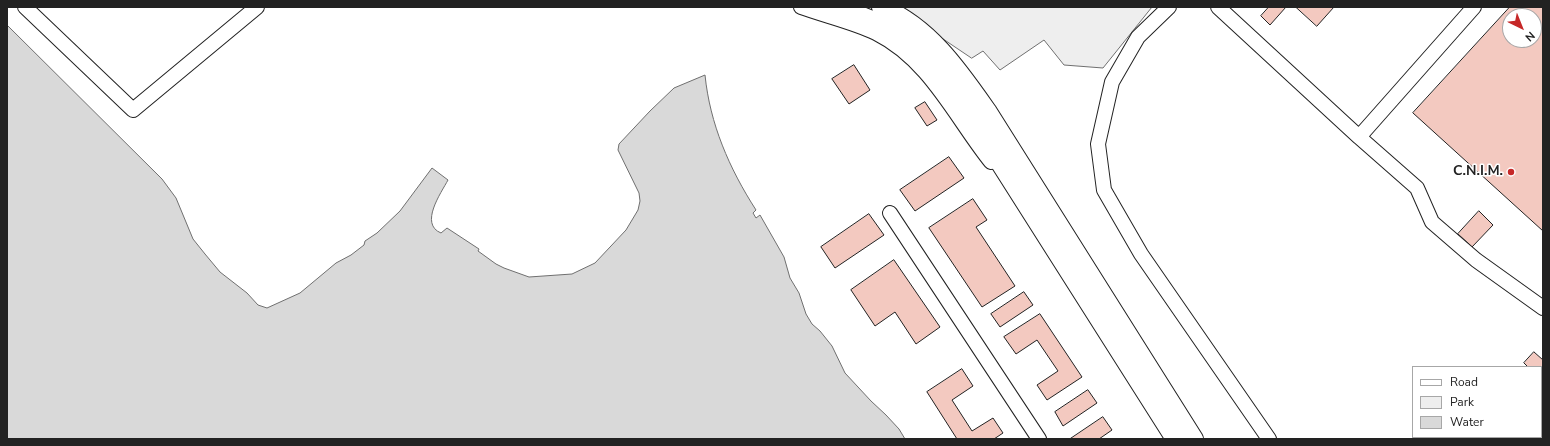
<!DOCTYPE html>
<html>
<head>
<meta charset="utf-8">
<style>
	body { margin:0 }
	#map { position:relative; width:1550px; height:446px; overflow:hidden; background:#fff; font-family:"Nunito Sans",sans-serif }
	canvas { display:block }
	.frame { position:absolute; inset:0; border:8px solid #222; pointer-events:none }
	.legend { position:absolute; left:1412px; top:366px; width:130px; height:72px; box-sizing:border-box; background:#fff; border:1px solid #a7a7a7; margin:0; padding:5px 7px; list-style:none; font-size:12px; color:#222 }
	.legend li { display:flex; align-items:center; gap:8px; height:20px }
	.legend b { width:20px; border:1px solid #a7a7a7 }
	.north { position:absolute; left:1502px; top:8px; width:40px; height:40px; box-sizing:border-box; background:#fff; border:1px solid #a7a7a7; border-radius:50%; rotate:137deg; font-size:11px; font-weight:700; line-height:16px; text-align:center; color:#222 }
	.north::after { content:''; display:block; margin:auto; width:14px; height:18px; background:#c62828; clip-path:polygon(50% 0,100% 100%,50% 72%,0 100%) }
</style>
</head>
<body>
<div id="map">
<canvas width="1550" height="446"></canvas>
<div class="frame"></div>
<ul class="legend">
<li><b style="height:5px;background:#fff"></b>Road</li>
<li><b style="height:11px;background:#eee"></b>Park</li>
<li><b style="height:11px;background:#d9d9d9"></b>Water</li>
</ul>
<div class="north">N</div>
</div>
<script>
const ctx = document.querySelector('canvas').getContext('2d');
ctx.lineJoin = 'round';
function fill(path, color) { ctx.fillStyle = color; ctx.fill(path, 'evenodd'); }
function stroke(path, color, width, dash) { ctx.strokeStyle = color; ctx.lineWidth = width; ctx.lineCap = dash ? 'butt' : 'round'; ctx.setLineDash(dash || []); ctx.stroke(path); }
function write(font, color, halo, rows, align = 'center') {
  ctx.font = font + ' "Nunito Sans",sans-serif'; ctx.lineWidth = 3; ctx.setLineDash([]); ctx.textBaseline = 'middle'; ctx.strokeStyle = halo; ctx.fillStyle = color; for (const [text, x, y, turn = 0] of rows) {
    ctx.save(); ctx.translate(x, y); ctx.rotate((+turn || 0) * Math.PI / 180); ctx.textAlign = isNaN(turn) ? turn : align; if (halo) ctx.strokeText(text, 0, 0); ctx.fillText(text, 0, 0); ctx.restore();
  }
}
const green = new Path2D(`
	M 896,7 L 1152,7 L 1103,68 L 1064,65 L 1044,40 L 1000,70 L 983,51 L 972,58 Z`);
fill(green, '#eee');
stroke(green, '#6f6f6f', 1);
const water = new Path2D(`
	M 7,25 L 162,179 L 176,198 L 193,239 L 205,254 L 220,272 L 247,293 L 258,305 L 267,308 L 300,293 L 336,263 L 351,255 L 364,245 L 365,241 L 377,233 L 400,211 L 432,168 L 448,180 C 441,193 419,224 441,233 L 447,228 L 479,249 L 478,251 L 496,264 L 504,268 L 529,277 L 572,274 L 595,263 L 626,230 L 638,210 L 640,201 L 639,193 L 618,150 L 619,144 L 650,111 L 674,88 L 705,75 C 710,124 729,168 756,210 L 753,213 L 756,218 L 760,215 L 784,257 L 790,278 L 799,293 L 806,314 L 812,324 L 820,331 L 832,346 L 845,373 L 871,401 L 886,415 L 899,429 L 905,439 L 7,439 Z`);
fill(water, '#d9d9d9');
stroke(water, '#6f6f6f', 1);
const building = new Path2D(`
	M 1269,7 L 1286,7 L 1270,25 L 1261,16 Z
	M 1296,7 L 1334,7 L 1317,26 Z
	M 1510,7 L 1543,7 L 1543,231 L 1413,113 ZM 1510,16 L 1534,16 L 1534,40 L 1510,40 Z
	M 854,65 L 870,90 L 849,104 L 832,79 Z
	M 925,102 L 937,120 L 927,126 L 915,108 Z
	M 949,157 L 964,178 L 915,211 L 900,190 Z
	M 973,199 L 987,220 L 976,227 L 1015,286 L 982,307 L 929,228 Z
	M 1479,211 L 1493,225 L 1472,247 L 1458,234 Z
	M 869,214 L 884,235 L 835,268 L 821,247 Z
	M 894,260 L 940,327 L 916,344 L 895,312 L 875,326 L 851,290 Z
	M 1024,292 L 1033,305 L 1000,327 L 991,314 Z
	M 1040,314 L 1082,377 L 1047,400 L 1037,385 L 1058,371 L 1037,340 L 1016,354 L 1004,337 Z
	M 1534,352 L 1543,360 L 1543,380 L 1541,378 L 1541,367 L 1528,367 L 1524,363 Z
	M 962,369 L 973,386 L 952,400 L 972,431 L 993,418 L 1003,433 L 994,439 L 957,439 L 927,392 Z
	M 1088,390 L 1097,403 L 1063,426 L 1055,412 Z
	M 1103,417 L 1112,430 L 1099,439 L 1070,439 Z`);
fill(building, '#f3c9c0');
stroke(building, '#222', 1);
const minor = new Path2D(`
	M 25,7 L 133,110 L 257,7
	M 801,7 C 826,16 853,22 876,33 C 930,60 955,117 991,162
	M 1169,7 L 1138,37 L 1112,82 L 1098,144 L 1104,190 L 1141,254 L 1269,439
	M 1218,7 L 1359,137
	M 1474,7 L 1359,137 L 1417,188 L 1432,222 L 1476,260 L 1543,308
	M 890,213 L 1039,439`);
const major = new Path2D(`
	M 833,7 C 870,17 899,29 927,57 C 936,66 943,77 951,86 L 1175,439
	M 881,7 C 929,26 960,72 988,112 L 1194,439`);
stroke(minor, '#222', 16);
stroke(major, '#222', 20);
stroke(minor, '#fff', 14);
stroke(major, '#fff', 18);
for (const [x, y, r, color] of [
	[1511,172,4,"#c62828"]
]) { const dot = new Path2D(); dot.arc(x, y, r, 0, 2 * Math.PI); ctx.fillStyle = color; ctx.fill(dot); stroke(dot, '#fff', 1.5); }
write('bold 14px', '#222', '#fff', [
	["C.N.I.M.",1503,172]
], 'right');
</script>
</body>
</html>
